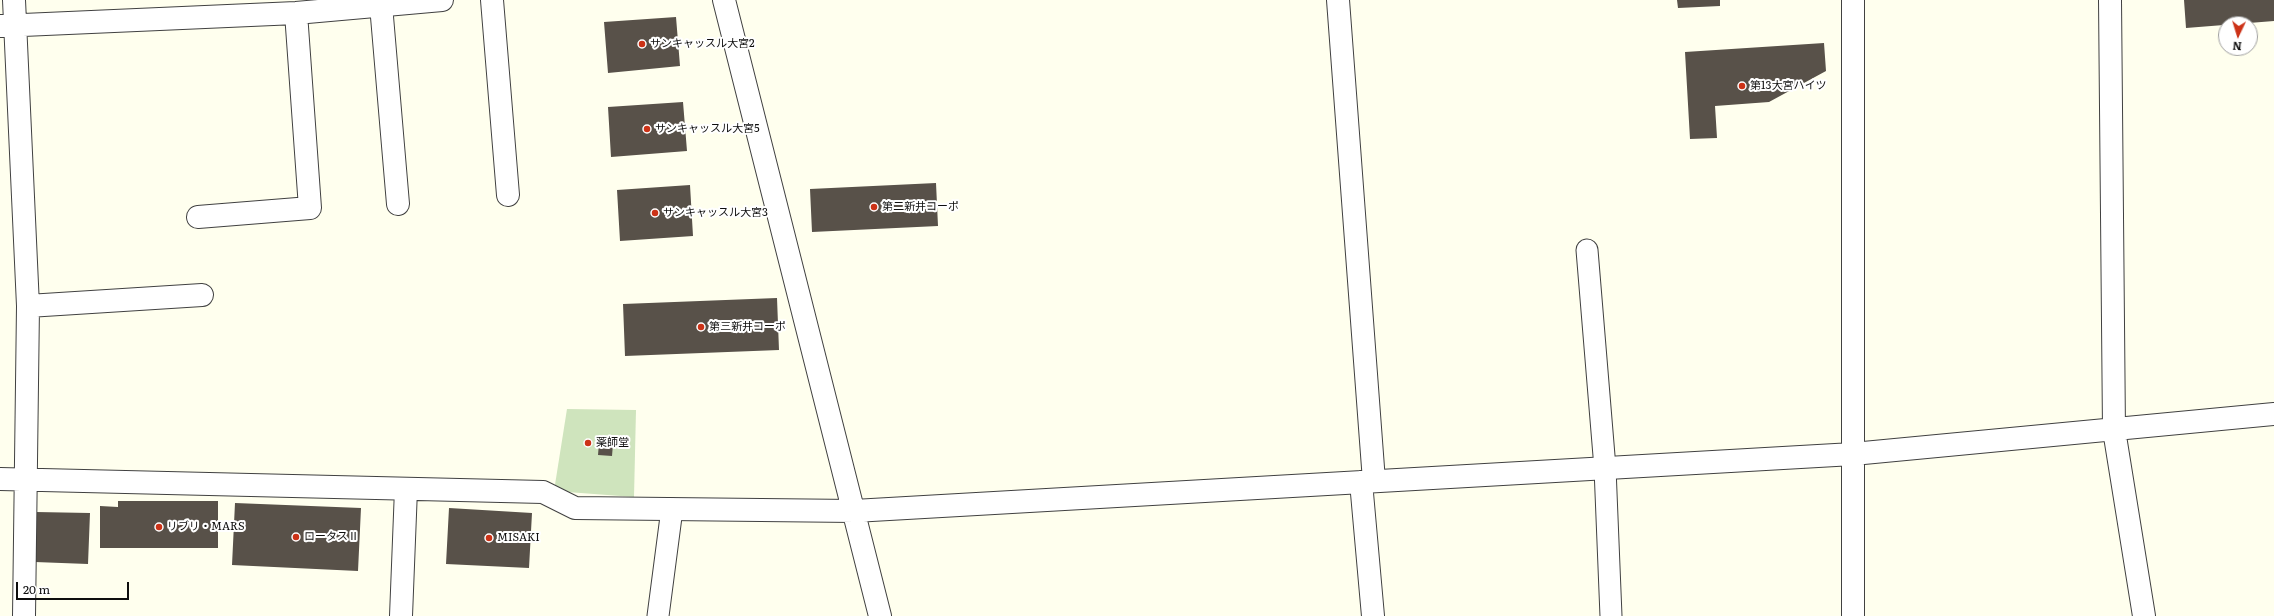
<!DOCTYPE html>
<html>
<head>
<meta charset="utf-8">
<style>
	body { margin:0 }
	#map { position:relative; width:2274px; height:616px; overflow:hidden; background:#ffe; font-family:Literata,serif }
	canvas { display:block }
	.north { position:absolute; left:2218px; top:16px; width:40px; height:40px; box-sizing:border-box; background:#fff; border:1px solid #9f9f9f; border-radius:50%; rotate:184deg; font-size:11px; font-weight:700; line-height:16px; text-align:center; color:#0e0e0e }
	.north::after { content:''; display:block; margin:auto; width:14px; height:18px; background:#cc3217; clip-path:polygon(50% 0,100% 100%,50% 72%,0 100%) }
	.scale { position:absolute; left:16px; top:582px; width:113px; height:18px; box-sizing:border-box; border:2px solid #0e0e0e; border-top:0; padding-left:5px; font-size:12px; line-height:14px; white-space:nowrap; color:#0e0e0e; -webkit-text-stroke:3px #fff; paint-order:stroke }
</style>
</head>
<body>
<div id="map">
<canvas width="2274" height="616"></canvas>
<div class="north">N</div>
<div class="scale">20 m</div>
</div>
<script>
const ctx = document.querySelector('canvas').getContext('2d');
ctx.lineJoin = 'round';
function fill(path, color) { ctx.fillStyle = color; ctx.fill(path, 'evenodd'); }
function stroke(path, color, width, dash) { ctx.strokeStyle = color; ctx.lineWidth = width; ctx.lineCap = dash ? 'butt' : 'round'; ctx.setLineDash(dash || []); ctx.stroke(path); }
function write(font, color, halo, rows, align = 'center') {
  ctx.font = font + ' Literata,"Noto Sans JP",serif'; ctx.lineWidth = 4; ctx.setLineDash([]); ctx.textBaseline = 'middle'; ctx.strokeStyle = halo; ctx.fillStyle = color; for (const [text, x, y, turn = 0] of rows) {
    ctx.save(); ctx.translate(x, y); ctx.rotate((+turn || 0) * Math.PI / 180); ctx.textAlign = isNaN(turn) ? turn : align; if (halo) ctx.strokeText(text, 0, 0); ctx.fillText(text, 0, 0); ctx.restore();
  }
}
fill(new Path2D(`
	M 567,409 L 636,410 L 634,497 L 554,491 Z`), '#cfe4bd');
fill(new Path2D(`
	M 1677,0 L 1720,0 L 1720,6 L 1678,8 Z
	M 2184,0 L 2274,0 L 2274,21 L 2186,28 Z
	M 676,17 L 680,66 L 608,73 L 604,22 Z
	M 1824,43 L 1826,71 L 1769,102 L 1715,106 L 1717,138 L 1690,139 L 1685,52 Z
	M 683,102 L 687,151 L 611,157 L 608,107 Z
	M 936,183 L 938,226 L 812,232 L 810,189 Z
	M 690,185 L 693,236 L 620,241 L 617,190 Z
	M 777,298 L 779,350 L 625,356 L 623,304 Z
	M 599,443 L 613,444 L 612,456 L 598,455 Z
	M 118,501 L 218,501 L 218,548 L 100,548 L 100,506 L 118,507 Z
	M 235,503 L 361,508 L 358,571 L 232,565 Z
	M 449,508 L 532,513 L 529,568 L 446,564 Z
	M 36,512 L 90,513 L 88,564 L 35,562 Z`), '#585149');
const lane = new Path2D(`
	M 1587,250 L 1605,468 L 1611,616
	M 658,616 L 672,509`);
const street = new Path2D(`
	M 14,0 L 28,306 L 24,616
	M 492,0 L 508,195
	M 724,0 L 880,616
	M 1338,0 L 1374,481
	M 1853,0 L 1853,616
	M 2110,0 L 2114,430 L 2144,616
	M 381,5 L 398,204
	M 0,26 L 296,13 L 442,0
	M 198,217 L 310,208 L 296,13
	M 28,306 L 202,295
	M 0,479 L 543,492 L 575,508 L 854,511 L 1853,454 L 2274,414
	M 1361,482 L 1373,616
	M 401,616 L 406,489`);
stroke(lane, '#414141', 23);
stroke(street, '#414141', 24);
stroke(lane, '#fff', 21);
stroke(street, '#fff', 22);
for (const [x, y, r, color] of [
	[642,44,4,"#cc3217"],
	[1742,86,4,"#cc3217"],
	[647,129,4,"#cc3217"],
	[874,207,4,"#cc3217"],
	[655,213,4,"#cc3217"],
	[701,327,4,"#cc3217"],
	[588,443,4,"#cc3217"],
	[159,527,4,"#cc3217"],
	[296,537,4,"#cc3217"],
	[489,538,4,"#cc3217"]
]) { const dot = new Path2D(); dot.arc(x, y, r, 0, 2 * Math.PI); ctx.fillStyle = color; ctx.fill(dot); stroke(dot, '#fff', 1.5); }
write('11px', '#0e0e0e', '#fff', [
	["サンキャッスル大宮2",650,44],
	["第13大宮ハイツ",1750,86],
	["サンキャッスル大宮5",655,129],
	["第二新井コーポ",882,207],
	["サンキャッスル大宮3",663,213],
	["第三新井コーポ",709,327],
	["薬師堂",596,443],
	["リブリ・MARS",167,527],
	["ロータスⅡ",304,537],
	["MISAKI",497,538]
], 'left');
</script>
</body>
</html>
